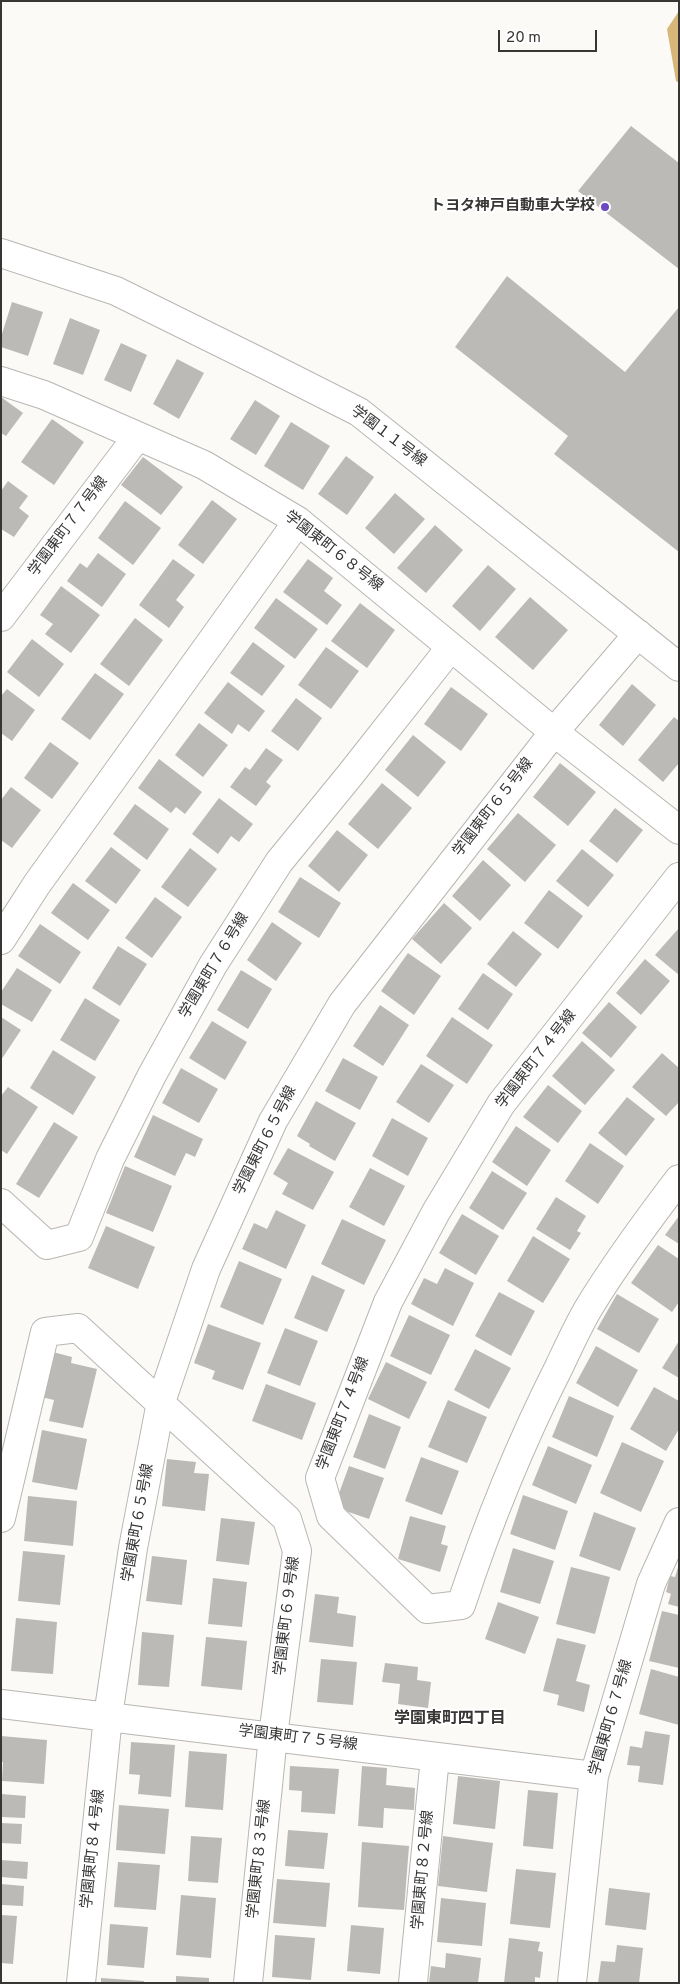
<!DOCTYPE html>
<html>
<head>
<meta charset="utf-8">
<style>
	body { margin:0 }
	#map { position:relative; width:680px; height:1984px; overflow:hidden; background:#fcfaf6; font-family:Overpass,sans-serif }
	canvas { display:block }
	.frame { position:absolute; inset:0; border:2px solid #373635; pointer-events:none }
	.scale { position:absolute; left:498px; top:30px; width:99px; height:22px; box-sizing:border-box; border:2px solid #373635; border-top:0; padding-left:6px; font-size:15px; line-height:18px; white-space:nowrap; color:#373635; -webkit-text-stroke:4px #fff; paint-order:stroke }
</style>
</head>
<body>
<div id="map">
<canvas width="680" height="1984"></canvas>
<div class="frame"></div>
<div class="scale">20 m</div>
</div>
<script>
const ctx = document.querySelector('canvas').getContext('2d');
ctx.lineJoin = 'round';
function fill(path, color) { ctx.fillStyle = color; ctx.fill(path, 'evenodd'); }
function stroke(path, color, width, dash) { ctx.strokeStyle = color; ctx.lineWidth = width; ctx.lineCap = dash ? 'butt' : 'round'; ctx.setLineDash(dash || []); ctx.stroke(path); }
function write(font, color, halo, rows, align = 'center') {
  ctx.font = font + ' Overpass,"Noto Sans JP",sans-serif'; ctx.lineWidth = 4; ctx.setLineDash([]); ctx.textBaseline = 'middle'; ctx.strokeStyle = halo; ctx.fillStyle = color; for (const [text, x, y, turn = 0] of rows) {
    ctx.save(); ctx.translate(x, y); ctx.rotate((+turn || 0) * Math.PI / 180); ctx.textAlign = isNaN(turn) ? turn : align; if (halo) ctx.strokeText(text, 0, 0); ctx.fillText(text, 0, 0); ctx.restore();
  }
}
fill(new Path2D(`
	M 679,11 L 679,83 L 676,81 L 667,29 Z`), '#d7b679');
fill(new Path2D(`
	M 631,126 L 679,163 L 679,269 L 578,191 Z
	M 507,276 L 625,372 L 679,307 L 679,552 L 554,454 L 568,436 L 455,347 Z
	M 12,302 L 43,312 L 28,356 L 1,347 L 1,337 Z
	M 70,318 L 100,330 L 83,375 L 53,364 Z
	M 121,343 L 147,355 L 131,392 L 104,380 Z
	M 177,359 L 204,373 L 179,419 L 153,404 Z
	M 1,397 L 23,413 L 6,436 L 1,433 Z
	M 255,400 L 280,416 L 256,455 L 230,439 Z
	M 52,419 L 84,442 L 54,485 L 21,462 Z
	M 291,422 L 330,446 L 303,490 L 264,466 Z
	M 346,456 L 374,477 L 347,515 L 318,494 Z
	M 143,457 L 183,487 L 161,515 L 121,485 Z
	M 8,481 L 28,496 L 19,508 L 29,516 L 14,537 L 1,529 L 1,491 Z
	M 395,493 L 425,519 L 394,554 L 365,528 Z
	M 212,500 L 237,519 L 203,564 L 178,545 Z
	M 125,501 L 161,528 L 133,565 L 98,538 Z
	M 435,525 L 463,550 L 426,593 L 397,568 Z
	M 98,553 L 126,574 L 102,607 L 67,581 L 80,563 L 87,568 Z
	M 173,559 L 195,575 L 176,600 L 184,607 L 169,628 L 139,605 Z
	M 308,559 L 333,578 L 324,591 L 342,605 L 327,625 L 283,592 Z
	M 488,565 L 516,589 L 480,631 L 452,606 Z
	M 61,586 L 100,615 L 71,653 L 45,634 L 53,624 L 40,615 Z
	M 530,597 L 568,630 L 533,670 L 495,637 Z
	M 276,598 L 318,629 L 295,659 L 254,628 Z
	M 360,603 L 395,630 L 367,668 L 331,641 Z
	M 135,618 L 163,640 L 129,686 L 100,664 Z
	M 32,639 L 64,664 L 39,697 L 7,672 Z
	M 253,642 L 285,666 L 262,696 L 230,673 Z
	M 326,647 L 359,671 L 331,709 L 298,685 Z
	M 95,673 L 124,694 L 90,740 L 61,719 Z
	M 228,682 L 265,711 L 249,732 L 238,724 L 232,734 L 204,713 Z
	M 632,684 L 656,705 L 623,746 L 599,725 Z
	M 451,687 L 488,714 L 461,751 L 424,724 Z
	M 7,689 L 35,710 L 12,741 L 1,733 L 1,696 Z
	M 296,698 L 322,718 L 298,751 L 271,731 Z
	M 674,717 L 679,721 L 679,763 L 663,782 L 638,760 Z
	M 199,723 L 228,745 L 203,777 L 175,755 Z
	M 413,735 L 446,762 L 418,797 L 385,770 Z
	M 50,742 L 79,763 L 52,799 L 24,778 Z
	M 266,748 L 283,760 L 266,782 L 271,786 L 256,806 L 230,787 L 245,767 L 250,770 Z
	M 159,759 L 202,792 L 185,814 L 176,807 L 171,813 L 138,788 Z
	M 560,763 L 596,792 L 568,826 L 533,797 Z
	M 382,783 L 412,808 L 378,849 L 348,824 Z
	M 11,787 L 41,810 L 12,848 L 1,840 L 1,800 Z
	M 219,798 L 253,824 L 239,842 L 231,836 L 218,854 L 192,834 Z
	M 135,804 L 169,829 L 147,860 L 113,834 Z
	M 615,808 L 643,830 L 617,863 L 589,841 Z
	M 518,813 L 556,845 L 525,882 L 487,849 Z
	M 337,830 L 368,855 L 339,892 L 308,866 Z
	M 111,847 L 141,870 L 116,904 L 85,881 Z
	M 190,848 L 217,869 L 188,907 L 161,887 Z
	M 582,849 L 614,875 L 588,907 L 556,881 Z
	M 483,860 L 511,885 L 480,921 L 452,896 Z
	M 300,877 L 341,903 L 319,938 L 278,912 Z
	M 73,883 L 110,910 L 88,940 L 51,913 Z
	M 549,890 L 583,916 L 558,949 L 524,923 Z
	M 155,897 L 182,917 L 152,958 L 125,938 Z
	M 444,903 L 472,928 L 441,964 L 412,939 Z
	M 272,922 L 302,943 L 276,981 L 247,960 Z
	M 40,924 L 81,952 L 60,984 L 18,956 Z
	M 679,928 L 679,975 L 655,955 Z
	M 513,931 L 542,954 L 516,987 L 487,964 Z
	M 118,946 L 147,964 L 120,1006 L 92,988 Z
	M 408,953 L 441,976 L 414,1015 L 381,991 Z
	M 645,959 L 670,981 L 641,1015 L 616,993 Z
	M 17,968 L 52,990 L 32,1022 L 1,1004 L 1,992 Z
	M 241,970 L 272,989 L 248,1029 L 217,1010 Z
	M 483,973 L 513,994 L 488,1030 L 458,1009 Z
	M 85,998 L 120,1020 L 95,1061 L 60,1040 Z
	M 609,1002 L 637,1027 L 611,1058 L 582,1033 Z
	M 380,1005 L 409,1025 L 383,1066 L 353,1046 Z
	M 1,1017 L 21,1030 L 1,1060 Z
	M 452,1017 L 493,1045 L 467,1084 L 426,1056 Z
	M 212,1021 L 247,1042 L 225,1080 L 189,1058 Z
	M 582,1041 L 615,1070 L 585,1105 L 552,1076 Z
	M 53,1050 L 96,1077 L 73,1115 L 30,1088 Z
	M 662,1053 L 679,1068 L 679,1102 L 666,1116 L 632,1087 Z
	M 343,1058 L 378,1077 L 360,1110 L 325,1091 Z
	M 421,1064 L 454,1085 L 429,1123 L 396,1102 Z
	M 181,1068 L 218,1089 L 199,1123 L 162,1103 Z
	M 548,1085 L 582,1111 L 558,1143 L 523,1117 Z
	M 8,1087 L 38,1107 L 7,1154 L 1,1150 L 1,1096 Z
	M 627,1097 L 655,1119 L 626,1156 L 598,1133 Z
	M 316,1101 L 356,1123 L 335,1161 L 309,1146 L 310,1144 L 297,1136 Z
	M 153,1115 L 203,1139 L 195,1157 L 186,1153 L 175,1176 L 134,1157 Z
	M 392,1118 L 428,1138 L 408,1176 L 372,1156 Z
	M 54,1122 L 78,1137 L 39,1198 L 16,1184 Z
	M 516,1126 L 551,1150 L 527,1186 L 492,1162 Z
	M 590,1143 L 624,1166 L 598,1204 L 565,1181 Z
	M 288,1148 L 334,1172 L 313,1210 L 282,1194 L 288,1183 L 273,1174 Z
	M 125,1166 L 172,1186 L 153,1232 L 106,1213 Z
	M 370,1168 L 405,1186 L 384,1226 L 349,1207 Z
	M 492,1171 L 527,1193 L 503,1230 L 469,1208 Z
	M 556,1197 L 586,1216 L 577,1231 L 581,1233 L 570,1250 L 536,1229 Z
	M 276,1210 L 306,1225 L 286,1269 L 242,1249 L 254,1223 L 267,1229 Z
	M 462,1214 L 499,1236 L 476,1275 L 439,1253 Z
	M 679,1216 L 679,1244 L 665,1235 Z
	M 342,1219 L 386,1240 L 364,1285 L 321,1264 Z
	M 106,1226 L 155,1247 L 138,1289 L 88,1268 Z
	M 533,1236 L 570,1259 L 543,1303 L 507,1281 Z
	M 658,1245 L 679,1259 L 679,1302 L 672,1312 L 631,1283 Z
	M 239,1261 L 282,1279 L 263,1325 L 220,1307 Z
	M 445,1268 L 474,1283 L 453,1326 L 411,1304 L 424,1278 L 437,1284 Z
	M 312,1275 L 345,1290 L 327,1332 L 294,1318 Z
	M 499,1292 L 535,1311 L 511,1356 L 475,1336 Z
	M 617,1294 L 659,1319 L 639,1353 L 597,1329 Z
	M 409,1315 L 450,1335 L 431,1375 L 390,1356 Z
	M 208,1324 L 261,1343 L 243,1390 L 212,1379 L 215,1371 L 194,1363 Z
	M 285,1328 L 318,1341 L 300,1386 L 267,1373 Z
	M 679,1341 L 679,1378 L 662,1368 Z
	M 596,1346 L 638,1370 L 618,1407 L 576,1383 Z
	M 475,1349 L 511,1368 L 489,1409 L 454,1390 Z
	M 49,1351 L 72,1357 L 71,1363 L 97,1369 L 83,1428 L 49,1421 L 54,1400 L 37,1396 Z
	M 386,1362 L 427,1382 L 409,1419 L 368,1399 Z
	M 266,1384 L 316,1403 L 302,1440 L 252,1421 Z
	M 654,1387 L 679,1401 L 679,1429 L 666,1451 L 630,1429 Z
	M 569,1396 L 614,1416 L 597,1457 L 552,1437 Z
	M 448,1400 L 487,1417 L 467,1463 L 428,1447 Z
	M 369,1414 L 401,1427 L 385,1469 L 353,1457 Z
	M 42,1430 L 87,1439 L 77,1490 L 32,1482 Z
	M 622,1442 L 664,1461 L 641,1512 L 600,1493 Z
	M 548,1446 L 592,1465 L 576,1504 L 532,1485 Z
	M 421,1457 L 459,1471 L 442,1515 L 405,1501 Z
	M 167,1459 L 196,1462 L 194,1473 L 209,1474 L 205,1511 L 162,1506 Z
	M 349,1466 L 384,1478 L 369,1519 L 334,1507 Z
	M 523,1495 L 568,1511 L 555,1550 L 510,1534 Z
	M 28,1496 L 77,1501 L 73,1546 L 24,1541 Z
	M 594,1512 L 636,1528 L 620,1571 L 579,1556 Z
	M 410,1516 L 446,1526 L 441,1544 L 448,1546 L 440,1572 L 398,1559 Z
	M 221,1518 L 255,1522 L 249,1565 L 216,1561 Z
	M 513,1548 L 554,1561 L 540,1604 L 500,1592 Z
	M 23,1551 L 65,1555 L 60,1605 L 18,1601 Z
	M 152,1556 L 187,1560 L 182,1605 L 146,1601 Z
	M 679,1564 L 679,1607 L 668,1604 L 671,1594 L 666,1592 L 670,1576 L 675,1577 Z
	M 571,1567 L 610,1577 L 595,1634 L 556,1624 Z
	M 213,1578 L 247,1582 L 242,1627 L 208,1624 Z
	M 315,1594 L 339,1597 L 337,1613 L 356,1616 L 353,1647 L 309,1642 Z
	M 498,1602 L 539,1617 L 525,1654 L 485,1639 Z
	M 662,1611 L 679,1615 L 679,1668 L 649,1661 Z
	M 16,1618 L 57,1622 L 53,1674 L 11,1671 Z
	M 142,1632 L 174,1635 L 169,1687 L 138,1685 Z
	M 206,1637 L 247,1641 L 242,1690 L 201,1686 Z
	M 557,1638 L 586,1645 L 576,1681 L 590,1685 L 584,1712 L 557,1705 L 559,1695 L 543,1691 Z
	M 321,1659 L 357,1662 L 353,1705 L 317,1702 Z
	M 385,1663 L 418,1667 L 417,1680 L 431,1682 L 428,1708 L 398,1704 L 400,1684 L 382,1682 Z
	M 651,1669 L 679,1677 L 679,1725 L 639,1714 Z
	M 645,1731 L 670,1735 L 663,1785 L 638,1782 L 640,1766 L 627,1765 L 630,1746 L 642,1748 Z
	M 1,1736 L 47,1740 L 44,1784 L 2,1781 L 3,1762 L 1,1762 Z
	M 131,1742 L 175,1745 L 171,1797 L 138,1794 L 140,1775 L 129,1774 Z
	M 189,1751 L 227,1754 L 223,1810 L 185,1807 Z
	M 290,1766 L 339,1769 L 335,1814 L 301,1812 L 302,1791 L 289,1790 Z
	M 362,1766 L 387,1768 L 386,1785 L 415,1788 L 414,1810 L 384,1808 L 383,1828 L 358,1826 Z
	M 458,1776 L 500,1781 L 495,1829 L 453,1824 Z
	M 528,1790 L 558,1793 L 553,1849 L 523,1846 Z
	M 1,1794 L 26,1796 L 25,1818 L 1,1817 Z
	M 119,1805 L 169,1809 L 165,1854 L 116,1850 Z
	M 1,1823 L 22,1824 L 21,1844 L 1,1843 Z
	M 288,1830 L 328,1833 L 324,1869 L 285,1866 Z
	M 191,1836 L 222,1838 L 218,1883 L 188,1881 Z
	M 443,1836 L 493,1843 L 487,1892 L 438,1886 Z
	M 362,1842 L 409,1846 L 404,1910 L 358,1907 Z
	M 1,1860 L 28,1862 L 27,1879 L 1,1877 Z
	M 118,1862 L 160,1865 L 156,1910 L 114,1907 Z
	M 516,1869 L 556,1873 L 550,1928 L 510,1924 Z
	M 277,1879 L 330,1883 L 326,1927 L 273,1923 Z
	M 1,1884 L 24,1886 L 23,1906 L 1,1905 Z
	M 609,1888 L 650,1893 L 646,1930 L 605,1925 Z
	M 181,1895 L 216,1898 L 211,1958 L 176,1955 Z
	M 441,1898 L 486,1903 L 482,1946 L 437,1942 Z
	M 1,1915 L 17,1916 L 13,1964 L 1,1963 Z
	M 110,1924 L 148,1927 L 144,1968 L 107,1965 Z
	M 351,1925 L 384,1928 L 380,1974 L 347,1971 Z
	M 275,1935 L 315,1938 L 311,1980 L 272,1977 Z
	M 509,1938 L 540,1942 L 538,1951 L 543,1952 L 540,1978 L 535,1977 L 535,1983 L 504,1983 Z
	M 617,1945 L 643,1948 L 639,1983 L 598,1983 L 601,1961 L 615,1962 Z
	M 446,1953 L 481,1958 L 478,1983 L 429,1983 L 431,1966 L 445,1968 Z
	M 176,1976 L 209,1978 L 209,1983 L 176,1983 Z
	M 101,1978 L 144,1981 L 144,1983 L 101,1983 Z`), '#bcbab7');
const minor = new Path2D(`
	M 1,381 L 44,395 L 204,465 L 298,521 L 554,732 L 679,830
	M 1,617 L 137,437
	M 679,877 L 501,1104 L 436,1212 L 388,1302 L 320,1478 L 331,1516 L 427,1609 L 461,1605 C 488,1523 520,1444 559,1367 C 568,1348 577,1328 588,1309 C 615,1264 647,1221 679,1179
	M 1,940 L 37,884 L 298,521
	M 1,1203 L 47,1245 L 79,1237 L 110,1159 L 152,1075 L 213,965 L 279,862 L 350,775 L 451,647
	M 1,1518 L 45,1332 L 78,1328 L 287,1519 L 297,1551 L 273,1736 L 248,1983
	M 1,1704 L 594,1776
	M 81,1983 L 108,1716 L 133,1548 L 161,1402 L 206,1269 L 273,1121 L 342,1004 L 554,732 L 638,634
	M 413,1983 L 435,1757
	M 572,1983 L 594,1776 L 651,1584 L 679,1522`);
const tertiary = new Path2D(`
	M 1,253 L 116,291 L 266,365 L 359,412 L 679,667`);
stroke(minor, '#b8b6b3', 30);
stroke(tertiary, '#b8b6b3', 30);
stroke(minor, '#fff', 28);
stroke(tertiary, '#fff', 28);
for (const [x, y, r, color] of [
	[605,207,5,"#6c49c2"]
]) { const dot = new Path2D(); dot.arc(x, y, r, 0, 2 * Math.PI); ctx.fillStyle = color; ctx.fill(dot); stroke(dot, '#fff', 2); }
write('bold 15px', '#373635', '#fff', [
	["トヨタ神戸自動車大学校",595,207]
], 'right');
write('15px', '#373635', '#fff', [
	["学園１１号線",388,437,37],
	["学園東町７７号線",69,527,-53],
	["学園東町６８号線",333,552,38],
	["学園東町６５号線",494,808,-52],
	["学園東町７６号線",215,966,-59],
	["学園東町７４号線",537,1060,-52],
	["学園東町６５号線",266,1141,-63],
	["学園東町７４号線",344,1414,-69],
	["学園東町６５号線",139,1523,-80],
	["学園東町６９号線",288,1616,-83],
	["学園東町６７号線",612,1718,-74],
	["学園東町７５号線",298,1739,7],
	["学園東町８４号線",94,1849,-84],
	["学園東町８３号線",260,1859,-84],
	["学園東町８２号線",424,1870,-85]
]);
write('bold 16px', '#373635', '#fff', [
	["学園東町四丁目",450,1720]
]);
</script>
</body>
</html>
